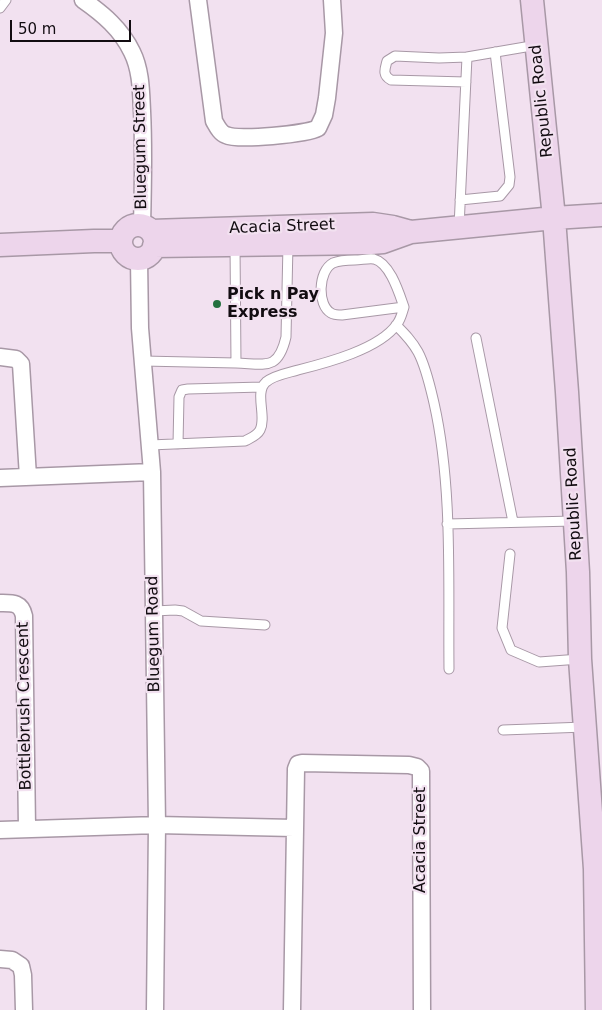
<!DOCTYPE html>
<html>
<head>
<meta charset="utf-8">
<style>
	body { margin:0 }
	#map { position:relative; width:602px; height:1010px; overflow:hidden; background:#f2e1f0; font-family:"DejaVu Sans",sans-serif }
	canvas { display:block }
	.scale { position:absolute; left:10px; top:20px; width:121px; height:22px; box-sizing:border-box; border:2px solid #120c11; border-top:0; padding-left:6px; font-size:15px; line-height:18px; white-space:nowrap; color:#120c11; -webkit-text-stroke:4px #f2e1f0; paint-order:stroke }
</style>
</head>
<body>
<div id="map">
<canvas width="602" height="1010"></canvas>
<div class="scale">50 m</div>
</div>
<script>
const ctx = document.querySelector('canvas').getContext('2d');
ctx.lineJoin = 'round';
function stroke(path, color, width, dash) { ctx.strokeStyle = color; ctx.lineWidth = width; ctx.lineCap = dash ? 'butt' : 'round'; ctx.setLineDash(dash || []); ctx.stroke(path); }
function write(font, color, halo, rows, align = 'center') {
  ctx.font = font + ' "DejaVu Sans",sans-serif'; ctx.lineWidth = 4.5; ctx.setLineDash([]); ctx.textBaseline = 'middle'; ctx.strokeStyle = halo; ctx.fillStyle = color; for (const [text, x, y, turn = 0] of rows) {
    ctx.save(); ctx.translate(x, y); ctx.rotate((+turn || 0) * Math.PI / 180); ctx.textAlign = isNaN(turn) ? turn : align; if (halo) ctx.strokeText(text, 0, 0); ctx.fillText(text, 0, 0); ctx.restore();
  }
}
const lane = new Path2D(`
	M 0,8 L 6,0
	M 466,82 L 391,80 C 382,75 385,69 387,61 L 395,56 L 439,58 L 467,57
	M 460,200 L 500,196 L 509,185 L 510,177 L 495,52
	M 459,227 L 467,57 L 537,45
	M 396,325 C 405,334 412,341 418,352 C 426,367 430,386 434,403 C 453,487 448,583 449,669
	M 476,338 L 513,522
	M 143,361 L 236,363 L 235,245
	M 236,363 C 266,364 278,371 286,337 L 288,244
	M 178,444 L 179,397 L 182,390 L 188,389 L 262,387
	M 150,445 L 245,441 C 250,438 257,436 260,430 C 267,416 254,393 266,382 C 274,375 288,373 298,370 C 326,363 380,349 397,324 C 401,319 402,313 404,307 C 399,293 390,263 374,259 C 369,258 361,260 355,260 C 348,260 340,260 333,263 C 318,271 317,305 331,313 C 334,315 338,315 342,315 L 404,307
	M 447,524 L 574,521
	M 510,554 L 502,628 L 511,650 L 539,662 L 580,659
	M 154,611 L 175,610 L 183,611 L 201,621 L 265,625
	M 503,730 L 585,727`);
const street = new Path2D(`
	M 83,0 C 103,14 121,29 132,52 C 141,70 141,91 142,111 C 144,149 143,187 142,225
	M 198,0 L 214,121 C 217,126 220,133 226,135 C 238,141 307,134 318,128 L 324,115 L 327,98 L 334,33 L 332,0
	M 139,259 L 140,328 L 152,472 L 157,825 L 155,1010
	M 0,357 L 16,359 L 21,364 L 28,477
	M 0,478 L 152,472
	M 0,603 C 12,603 21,602 24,616 L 27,828
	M 0,830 L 157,825 L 294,828
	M 0,959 L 12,960 L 21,966 L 23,975 L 24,1010
	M 292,1010 L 296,769 L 298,764 L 302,763 L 409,765 L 417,767 L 421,771 L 422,1010`);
const secondary = new Path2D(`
	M 532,0 L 554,218 L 567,392 L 578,572 L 580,659 L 595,869 L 597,1010
	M121 242a17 17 0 1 1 34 0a17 17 0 1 1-34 0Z
	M 151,231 L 373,224 L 393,227 L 411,232
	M 0,245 L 94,241 L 120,241
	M 154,246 L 371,243 L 383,242 L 411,232 L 554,218 L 602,215`);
stroke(lane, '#a898a6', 11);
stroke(street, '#a898a6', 19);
stroke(secondary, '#a898a6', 25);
stroke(lane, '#fff', 9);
stroke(street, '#fff', 16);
stroke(secondary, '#edd5eb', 22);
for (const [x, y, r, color] of [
	[217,304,5,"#24703f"]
]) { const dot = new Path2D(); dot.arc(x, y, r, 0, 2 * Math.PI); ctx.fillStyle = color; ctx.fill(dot); stroke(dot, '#f2e1f0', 2); }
write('16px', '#120c11', '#f2e1f0', [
	["Republic Road",542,101,-96],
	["Bluegum Street",141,147,-91],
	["Acacia Street",282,227,-2],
	["Republic Road",574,504,-93],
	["Bluegum Road",154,634,-91],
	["Bottlebrush Crescent",25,706,-91],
	["Acacia Street",421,840,-90]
]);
write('bold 16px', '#120c11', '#f2e1f0', [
	["Pick n Pay",227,295],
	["Express",227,313]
], 'left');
</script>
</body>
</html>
